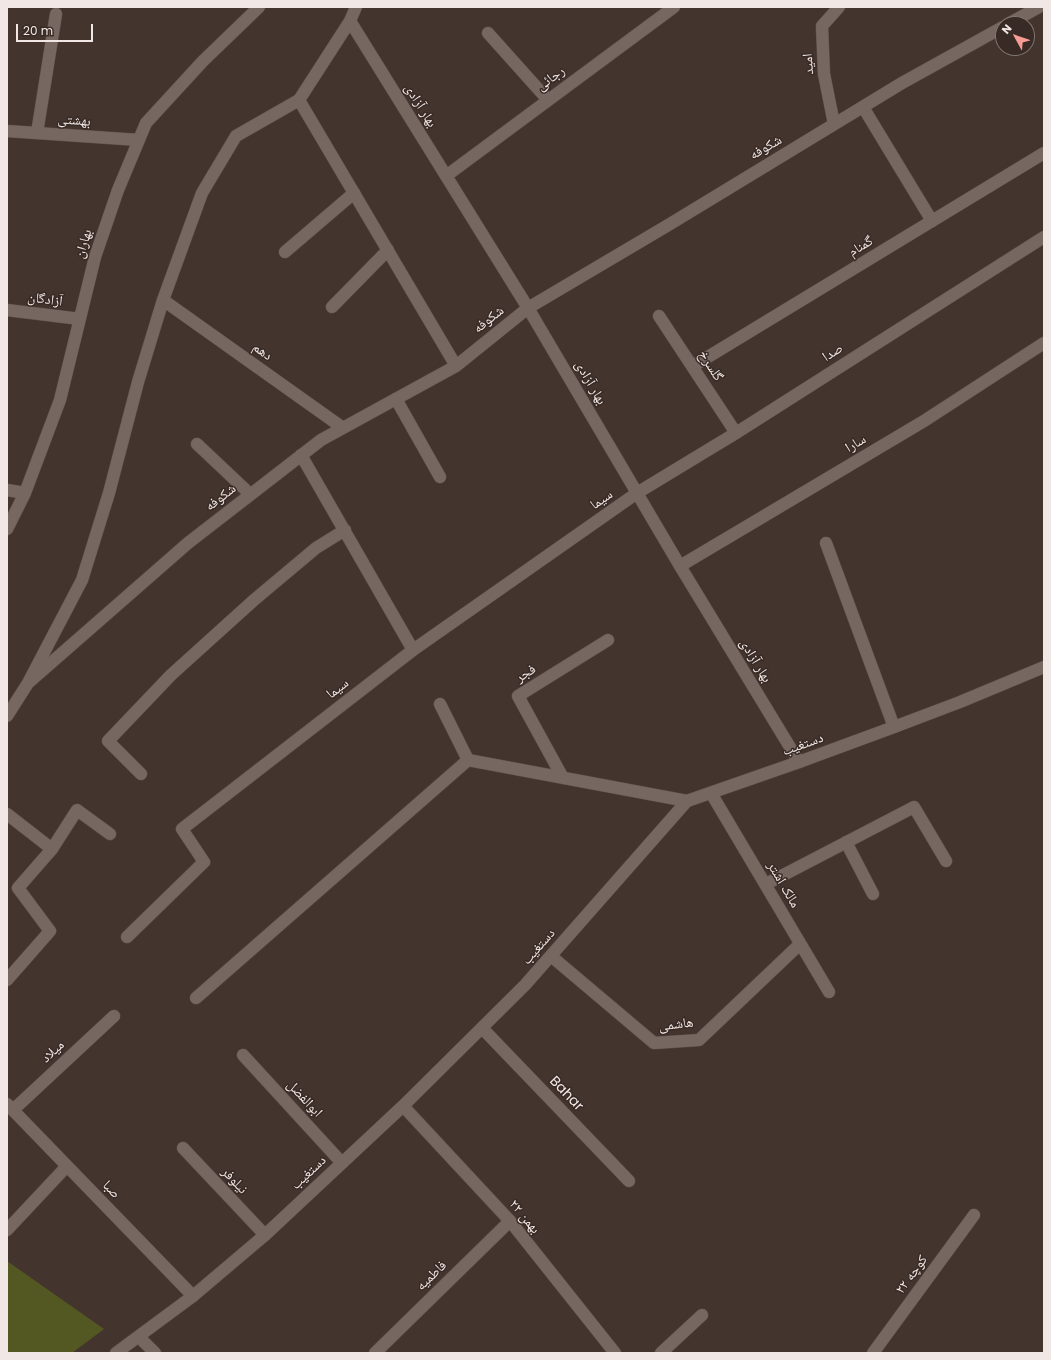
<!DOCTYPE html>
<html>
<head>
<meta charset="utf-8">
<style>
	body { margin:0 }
	#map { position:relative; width:1051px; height:1360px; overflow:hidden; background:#43342e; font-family:Poppins,sans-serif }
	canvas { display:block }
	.frame { position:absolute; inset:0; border:8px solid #f1e7e4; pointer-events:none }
	.north { position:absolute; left:995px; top:16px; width:40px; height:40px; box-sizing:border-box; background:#382a25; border:1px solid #827671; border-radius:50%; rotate:310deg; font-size:11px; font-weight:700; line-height:16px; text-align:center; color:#f1e7e4 }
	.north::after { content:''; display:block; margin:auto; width:14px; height:18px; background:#f59c95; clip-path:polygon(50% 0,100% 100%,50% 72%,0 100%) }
	.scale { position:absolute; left:16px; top:24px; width:77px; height:18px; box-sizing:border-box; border:2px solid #f1e7e4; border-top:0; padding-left:5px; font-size:12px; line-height:14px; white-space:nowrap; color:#f1e7e4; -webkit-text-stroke:3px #382a25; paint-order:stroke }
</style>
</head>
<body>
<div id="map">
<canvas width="1051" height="1360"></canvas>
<div class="frame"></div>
<div class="north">N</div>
<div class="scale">20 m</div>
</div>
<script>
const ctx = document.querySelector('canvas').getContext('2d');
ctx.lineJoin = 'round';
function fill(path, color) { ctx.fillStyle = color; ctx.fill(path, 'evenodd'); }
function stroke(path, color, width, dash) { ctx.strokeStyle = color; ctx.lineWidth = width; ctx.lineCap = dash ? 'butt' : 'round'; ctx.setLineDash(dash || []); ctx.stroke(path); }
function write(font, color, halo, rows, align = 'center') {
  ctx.font = font + ' Poppins,"Noto Naskh Arabic",sans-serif'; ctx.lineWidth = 3; ctx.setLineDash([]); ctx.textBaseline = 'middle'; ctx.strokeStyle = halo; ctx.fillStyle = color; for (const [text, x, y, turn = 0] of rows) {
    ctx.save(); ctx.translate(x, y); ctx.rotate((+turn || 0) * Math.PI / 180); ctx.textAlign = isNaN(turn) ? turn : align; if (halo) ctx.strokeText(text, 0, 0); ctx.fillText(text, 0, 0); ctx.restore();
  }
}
fill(new Path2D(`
	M 7,1261 L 104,1329 L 72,1353 L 7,1353 Z`), '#535822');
const service = new Path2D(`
	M 488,33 L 548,100
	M 863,107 L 932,221
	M 37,133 L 56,14
	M 285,252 L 354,193
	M 332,307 L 388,250
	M 396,399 L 440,477
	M 197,444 L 250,494
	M 440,704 L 468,760
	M 139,1337 L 155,1353
	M 661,1353 L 702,1315`);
const minor = new Path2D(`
	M 350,21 L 528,308 L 680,566 L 799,762
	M 1008,24 L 1039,7
	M 299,100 L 456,366
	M 834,124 L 824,74 L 822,26 L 839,7
	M 7,131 L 139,140
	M 446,176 L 674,7
	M 163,300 L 343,428
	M 7,310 L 80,319
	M 659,316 L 736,433
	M 693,366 L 1044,153
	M 301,455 L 413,650
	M 7,490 L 25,493
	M 7,529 L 25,493 L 60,400 L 95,257 L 118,190 L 146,123 L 203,61 L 259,7
	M 826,543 L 894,727
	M 680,566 L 924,421 L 1044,343
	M 28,683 L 188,543 L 321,440 L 456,366 L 528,308 L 670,224 L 902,83 L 1003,27
	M 7,716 L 28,683 L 82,580 L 109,493 L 138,382 L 163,300 L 202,193 L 236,136 L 299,100 L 350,21 L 356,7
	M 141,774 L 108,741 L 171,675 L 254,600 L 316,548 L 345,530
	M 563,778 L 518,696 L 608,640
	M 711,793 L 829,992
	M 7,814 L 52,849
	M 846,842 L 873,894
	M 766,884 L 914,807 L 946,861
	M 127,937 L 204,862 L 182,829 L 413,650 L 637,493 L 736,433 L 1044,237
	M 551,956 L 654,1043 L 699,1040 L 800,944
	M 7,980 L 50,931 L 18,888 L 52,849 L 77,810 L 110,834
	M 196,998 L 468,760 L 687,801
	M 482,1028 L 629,1181
	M 243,1055 L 342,1163
	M 7,1104 L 193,1296
	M 13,1110 L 114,1016
	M 183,1148 L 265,1235
	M 7,1230 L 67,1166
	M 375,1353 L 510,1221
	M 873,1353 L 974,1215`);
const tertiary = new Path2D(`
	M 403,1106 L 510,1221 L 615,1353
	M 116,1353 L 193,1296 L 265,1235 L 403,1106 L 525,985 L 687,801 L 799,762 L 894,727 L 960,702 L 1044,667`);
stroke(service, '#5d504c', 13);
stroke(minor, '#5d504c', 13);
stroke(tertiary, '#5d504c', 13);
stroke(service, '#776761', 12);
stroke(minor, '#776761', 12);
stroke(tertiary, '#776761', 12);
write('14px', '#f1e7e4', '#382a25', [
	["امید",809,64,-94],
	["رجائی",551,79,-36],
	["بهار آزادی",420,106,58],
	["بهشتی",74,121,4],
	["شکوفه",766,148,-31],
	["بهاران",84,244,-73],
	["گمنام",861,247,-31],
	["آزادگان",45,300,7],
	["شکوفه",489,320,-39],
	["دهم",262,352,35],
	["صدا",833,353,-33],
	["گلسرخ",710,366,57],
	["بهار آزادی",590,383,60],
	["سارا",856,444,-31],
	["شکوفه",221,498,-38],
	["سیما",602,500,-35],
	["بهار آزادی",755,661,59],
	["فجر",526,674,-32],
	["سیما",338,689,-38],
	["دستغیب",803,745,-20],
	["مالک اشتر",783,885,60],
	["دستغیب",539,947,-49],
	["هاشمی",676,1025,-7],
	["میلاد",53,1052,-43],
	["Bahar",566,1094,46],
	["ابوالفضل",304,1099,47],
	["دستغیب",309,1173,-43],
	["نیلوفر",234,1181,47],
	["صبا",111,1190,46],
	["۲۲ بهمن",524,1217,50],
	["کوچه ۲۲",912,1275,-54],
	["فاطمیه",432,1276,-44]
]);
</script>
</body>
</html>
